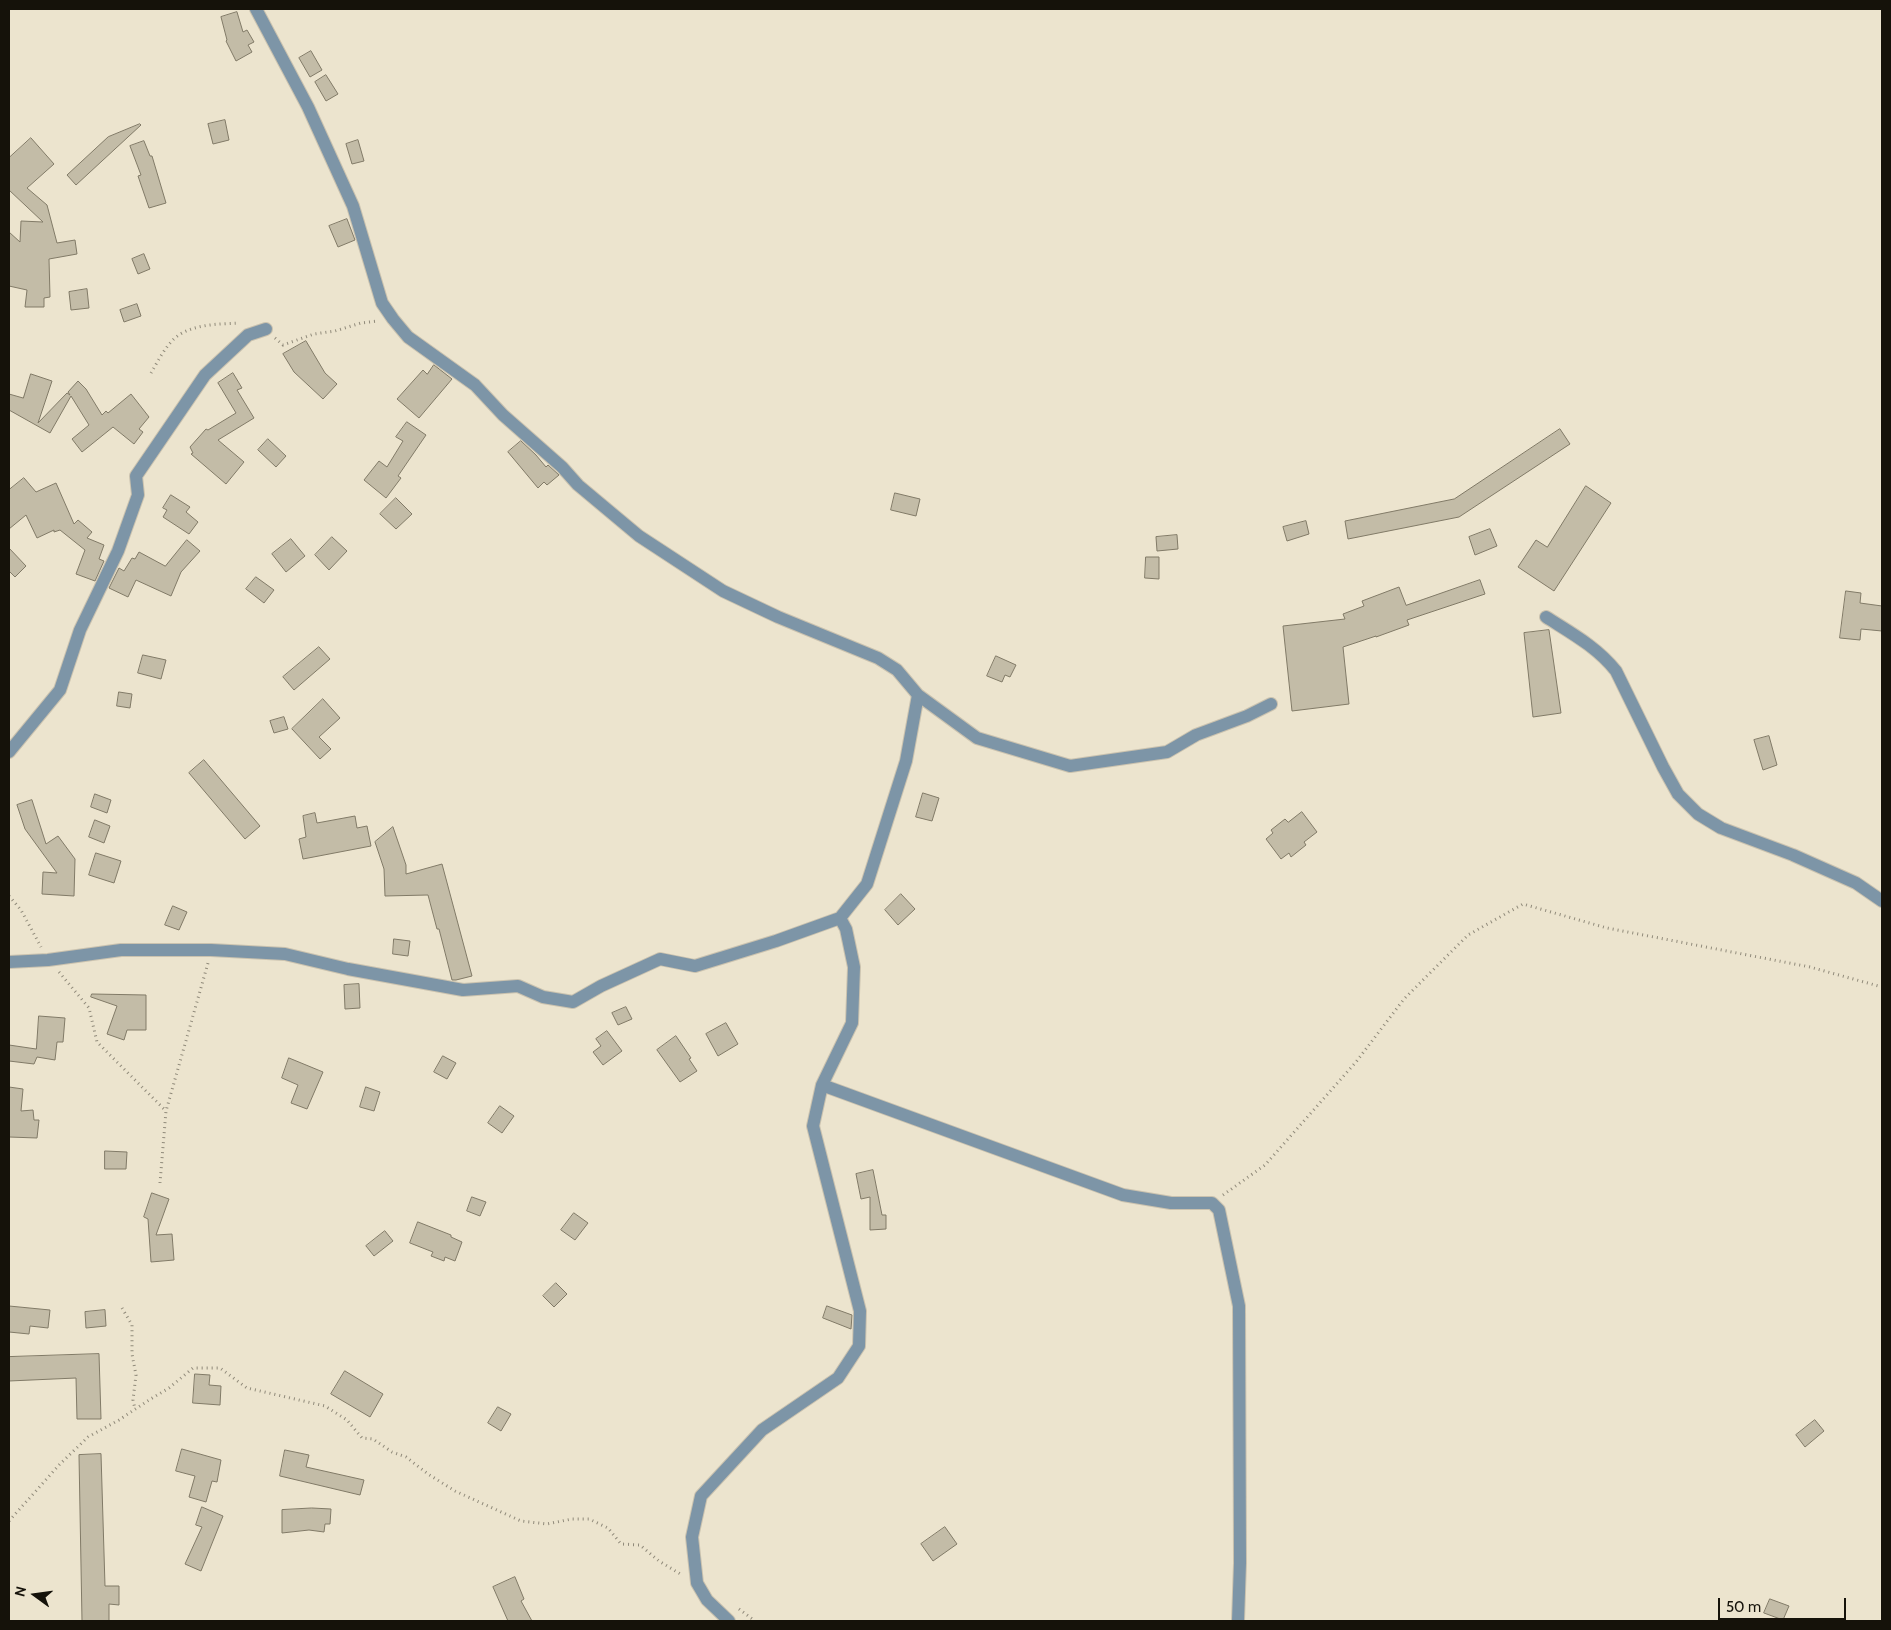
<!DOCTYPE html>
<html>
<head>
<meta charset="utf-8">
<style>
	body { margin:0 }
	#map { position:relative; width:1891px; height:1630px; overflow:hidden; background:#ece4ce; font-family:Cabin,sans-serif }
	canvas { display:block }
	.frame { position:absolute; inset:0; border:10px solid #15120a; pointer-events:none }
	.north { position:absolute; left:10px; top:1570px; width:50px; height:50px; -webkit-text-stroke:4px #ece4ce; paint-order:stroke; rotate:284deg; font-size:14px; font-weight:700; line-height:20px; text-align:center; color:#15120a }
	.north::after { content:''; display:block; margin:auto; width:18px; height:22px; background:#15120a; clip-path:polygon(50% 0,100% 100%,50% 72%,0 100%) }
	.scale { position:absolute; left:1718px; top:1598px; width:128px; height:22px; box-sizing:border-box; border:2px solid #15120a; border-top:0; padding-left:6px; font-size:15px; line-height:18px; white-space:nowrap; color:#15120a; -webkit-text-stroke:4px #ece4ce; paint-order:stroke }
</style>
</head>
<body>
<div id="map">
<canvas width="1891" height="1630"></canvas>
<div class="frame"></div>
<div class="north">N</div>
<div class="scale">50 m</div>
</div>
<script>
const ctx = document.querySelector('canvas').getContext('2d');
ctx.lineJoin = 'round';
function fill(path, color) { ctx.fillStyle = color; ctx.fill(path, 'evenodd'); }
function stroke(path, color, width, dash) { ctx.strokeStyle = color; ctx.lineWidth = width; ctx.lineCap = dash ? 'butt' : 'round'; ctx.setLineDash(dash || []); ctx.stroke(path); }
const building = new Path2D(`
	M 237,12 L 243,32 L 247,30 L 254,42 L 248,45 L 252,52 L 236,61 L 226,41 L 227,40 L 221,17 Z
	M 311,51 L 322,70 L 310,77 L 299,58 Z
	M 326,75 L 338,94 L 326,101 L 315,82 Z
	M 225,120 L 229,140 L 213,144 L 208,124 Z
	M 140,124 L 141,125 L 76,185 L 67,175 L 108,137 Z
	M 31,138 L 54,164 L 27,188 L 47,205 L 57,243 L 75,240 L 77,254 L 49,259 L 50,297 L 44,298 L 44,307 L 25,307 L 27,290 L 9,286 L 9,232 L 20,242 L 21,221 L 43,222 L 9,190 L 9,158 Z
	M 358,140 L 364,161 L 352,164 L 346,144 Z
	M 144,141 L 150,156 L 152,156 L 166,203 L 149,208 L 138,176 L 141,175 L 130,146 Z
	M 347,219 L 355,240 L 338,247 L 329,226 Z
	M 144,254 L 150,269 L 138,274 L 132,259 Z
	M 87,289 L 89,308 L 71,310 L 69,292 Z
	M 137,304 L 141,316 L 124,322 L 120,310 Z
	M 306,341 L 325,373 L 337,384 L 323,399 L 294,372 L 283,354 Z
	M 434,365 L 452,379 L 419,418 L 397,399 L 423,370 L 427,374 Z
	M 233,373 L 242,388 L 237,390 L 254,418 L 218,440 L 244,462 L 226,484 L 191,454 L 193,453 L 190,447 L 206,429 L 208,430 L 236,413 L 218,383 Z
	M 31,374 L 52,381 L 38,423 L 67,393 L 70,395 L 68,392 L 78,381 L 86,389 L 102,415 L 106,411 L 108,413 L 131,394 L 149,417 L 139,429 L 143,432 L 134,444 L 113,427 L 82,452 L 72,439 L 89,425 L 71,396 L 50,433 L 9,410 L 9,394 L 23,398 Z
	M 407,422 L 426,435 L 398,476 L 401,478 L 386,498 L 364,480 L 379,461 L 387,467 L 403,441 L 396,437 Z
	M 1560,429 L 1570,444 L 1459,517 L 1348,539 L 1345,521 L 1454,499 Z
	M 268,439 L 286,456 L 276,467 L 258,450 Z
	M 521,441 L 536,455 L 546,467 L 548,465 L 559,475 L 547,485 L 544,482 L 538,488 L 508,452 Z
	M 24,478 L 36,492 L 56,483 L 74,524 L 78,520 L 92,532 L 87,538 L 104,545 L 99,559 L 104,561 L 95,581 L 76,574 L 85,550 L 60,530 L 54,532 L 54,530 L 37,538 L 26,515 L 9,529 L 9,490 Z
	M 1586,486 L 1611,503 L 1554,591 L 1518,567 L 1536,540 L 1547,547 Z
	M 895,493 L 920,499 L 916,516 L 891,510 Z
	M 171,495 L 190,507 L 186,512 L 198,522 L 189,534 L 163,517 L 167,510 L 163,508 Z
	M 396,498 L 412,514 L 396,529 L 380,514 Z
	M 1306,521 L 1309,534 L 1287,541 L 1283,527 Z
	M 1490,529 L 1497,546 L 1475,555 L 1469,537 Z
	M 1177,535 L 1178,549 L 1157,551 L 1156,537 Z
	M 332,537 L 347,551 L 329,570 L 315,555 Z
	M 291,539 L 305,556 L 286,572 L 272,554 Z
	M 187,540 L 200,551 L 181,572 L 171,596 L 136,580 L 128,597 L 109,588 L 119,568 L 124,571 L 132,558 L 135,559 L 139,552 L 165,566 Z
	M 9,548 L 26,566 L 15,577 L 9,571 Z
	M 1146,557 L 1159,557 L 1159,579 L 1145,578 Z
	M 256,577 L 274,590 L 264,603 L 246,589 Z
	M 1480,580 L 1485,594 L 1407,620 L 1409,625 L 1376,637 L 1376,636 L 1343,647 L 1349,704 L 1292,711 L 1283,626 L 1345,619 L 1343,614 L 1364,606 L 1362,601 L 1399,587 L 1406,605 Z
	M 1846,591 L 1861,593 L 1860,603 L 1882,606 L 1882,631 L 1861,629 L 1860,640 L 1840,638 Z
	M 1549,630 L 1561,713 L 1533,717 L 1524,633 Z
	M 319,647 L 330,659 L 294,690 L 283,677 Z
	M 143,655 L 166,660 L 161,679 L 138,673 Z
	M 996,656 L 1016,665 L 1010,677 L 1005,675 L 1002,682 L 987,676 Z
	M 119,692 L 132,694 L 130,708 L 117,706 Z
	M 323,699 L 340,718 L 319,737 L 331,749 L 320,759 L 292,729 Z
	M 284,717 L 288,729 L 274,733 L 270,721 Z
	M 1769,736 L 1777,765 L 1763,770 L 1754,740 Z
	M 204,760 L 260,826 L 245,839 L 189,773 Z
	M 923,793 L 939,798 L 932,821 L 916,817 Z
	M 95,794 L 111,800 L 107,813 L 91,807 Z
	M 32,800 L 46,844 L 58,836 L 75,859 L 74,896 L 42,894 L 43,872 L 57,873 L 25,829 L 17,805 Z
	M 1302,812 L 1317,832 L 1304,842 L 1306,845 L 1291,857 L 1289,853 L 1281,859 L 1266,839 L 1273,833 L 1271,830 L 1285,819 L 1288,822 Z
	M 315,813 L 317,823 L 355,816 L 357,828 L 367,826 L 371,846 L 303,859 L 299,839 L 306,837 L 303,816 Z
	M 95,820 L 110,826 L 104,843 L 89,837 Z
	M 393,827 L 406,865 L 406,874 L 442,864 L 472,976 L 456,980 L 452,980 L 439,929 L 437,929 L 428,895 L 385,896 L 384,869 L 375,842 Z
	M 96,853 L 121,861 L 114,883 L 89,875 Z
	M 901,894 L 915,909 L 898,925 L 885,910 Z
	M 173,906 L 187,912 L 179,930 L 165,925 Z
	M 394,939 L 410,941 L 408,956 L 393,954 Z
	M 359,984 L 360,1008 L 345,1009 L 344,985 Z
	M 92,994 L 146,995 L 146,1030 L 127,1030 L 124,1040 L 107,1034 L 117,1006 L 91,997 Z
	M 626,1007 L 632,1019 L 618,1025 L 612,1013 Z
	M 39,1016 L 65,1018 L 63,1042 L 57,1042 L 55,1060 L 37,1057 L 34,1064 L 9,1061 L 9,1045 L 36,1049 Z
	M 726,1023 L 738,1044 L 718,1056 L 706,1034 Z
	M 607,1031 L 622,1051 L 603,1065 L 593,1052 L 601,1046 L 596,1039 Z
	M 676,1036 L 691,1058 L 689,1059 L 697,1071 L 680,1082 L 657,1050 Z
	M 443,1056 L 456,1063 L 447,1079 L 434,1072 Z
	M 289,1058 L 323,1072 L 307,1109 L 291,1103 L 298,1085 L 282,1078 Z
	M 9,1087 L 23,1089 L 21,1111 L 33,1110 L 34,1120 L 39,1120 L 37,1138 L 9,1137 Z
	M 366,1087 L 380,1092 L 374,1111 L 360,1107 Z
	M 500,1106 L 514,1116 L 502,1133 L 488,1123 Z
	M 105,1151 L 127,1152 L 126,1169 L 105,1169 Z
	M 873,1170 L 882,1215 L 886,1215 L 886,1229 L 870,1230 L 870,1197 L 861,1199 L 856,1174 Z
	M 152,1193 L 169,1199 L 156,1235 L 172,1234 L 174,1260 L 151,1262 L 148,1219 L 144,1217 Z
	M 472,1197 L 486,1202 L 480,1216 L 467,1211 Z
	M 574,1213 L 588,1223 L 575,1240 L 561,1230 Z
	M 418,1222 L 451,1235 L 451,1237 L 462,1242 L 455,1261 L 445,1257 L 444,1261 L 431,1256 L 433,1252 L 410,1243 Z
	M 385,1231 L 393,1241 L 374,1256 L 366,1246 Z
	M 556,1283 L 567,1294 L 554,1307 L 543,1296 Z
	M 9,1306 L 50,1310 L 48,1328 L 30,1326 L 29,1334 L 9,1332 Z
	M 827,1306 L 852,1315 L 851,1329 L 823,1318 Z
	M 105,1310 L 106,1326 L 86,1328 L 85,1312 Z
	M 99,1354 L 101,1419 L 77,1419 L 76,1378 L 9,1381 L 9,1357 Z
	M 345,1371 L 383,1394 L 370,1417 L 331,1394 Z
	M 195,1374 L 210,1375 L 209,1385 L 221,1386 L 220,1405 L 193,1403 Z
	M 498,1407 L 511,1414 L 501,1431 L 488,1423 Z
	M 1815,1420 L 1824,1431 L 1805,1447 L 1796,1435 Z
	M 182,1449 L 221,1460 L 217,1482 L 212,1481 L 206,1502 L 189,1497 L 195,1476 L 176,1471 Z
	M 285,1450 L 309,1455 L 306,1467 L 364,1480 L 360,1495 L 280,1476 Z
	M 101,1454 L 105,1586 L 119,1586 L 119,1605 L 109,1604 L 109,1621 L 82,1621 L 79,1455 Z
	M 202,1507 L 223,1516 L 201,1571 L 185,1564 L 202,1527 L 196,1525 Z
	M 312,1508 L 331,1509 L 330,1524 L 325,1524 L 324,1532 L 309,1530 L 282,1533 L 282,1510 Z
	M 945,1527 L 957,1544 L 933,1561 L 921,1544 Z
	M 515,1577 L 524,1599 L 521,1601 L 532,1621 L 508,1621 L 493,1587 Z
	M 1770,1599 L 1789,1606 L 1783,1620 L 1764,1613 Z`);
fill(building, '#c3bca7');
stroke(building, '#817a67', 1);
const minor = new Path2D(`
	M 256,9 L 308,107 L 353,206 L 382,303 L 393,319 L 408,337 L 475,385 L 503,415 L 562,467 L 578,485 L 639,536 L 723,591 L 778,617 L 878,658 L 897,670 L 918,695 L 977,738 L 1070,766 L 1167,752 L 1196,735 L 1247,716 L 1271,704
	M 1546,617 C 1571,633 1597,647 1616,671 L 1663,767 L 1678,794 L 1698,814 L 1721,828 L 1793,855 L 1856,883 L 1882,901
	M 9,752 L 60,690 L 80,630 L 118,551 L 138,495 L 136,476 L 205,375 L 248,335 L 266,329
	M 9,962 L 48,960 L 121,950 L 211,950 L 285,954 L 348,969 L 463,990 L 518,986 L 543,997 L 573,1002 L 601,986 L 660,959 L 695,966 L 776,941 L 840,918
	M 822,1085 L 1123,1195 L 1171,1203 L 1212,1203 L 1219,1210 L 1239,1306 L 1240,1563 L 1238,1621
	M 729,1621 L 707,1600 L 697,1583 L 692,1537 L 701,1496 L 762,1430 L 838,1378 L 859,1346 L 860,1311 L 813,1126 L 822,1085 L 852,1023 L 854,967 L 846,929 L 840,918 L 867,884 L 906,761 L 918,695`);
stroke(minor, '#cac2af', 14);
stroke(new Path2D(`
	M 275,338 L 283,345 L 314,334 L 335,331 L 361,323 L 378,321
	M 151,373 C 158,361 165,347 175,338 C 191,324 219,324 239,323
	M 9,896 L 21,910 L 41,947
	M 59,972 L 89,1008 L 97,1042 L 166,1111
	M 160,1183 L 166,1111 L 208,963
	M 1223,1195 L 1265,1165 L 1356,1062 L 1404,999 L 1468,935 L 1523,904 L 1607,928 L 1810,967 L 1882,987
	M 122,1308 L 132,1325 L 132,1354 L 136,1375 L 133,1400 L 135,1409
	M 9,1521 L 60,1464 L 88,1437 L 119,1420 L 149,1400 L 169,1388 L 193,1368 L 220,1368 L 247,1388 L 325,1406 L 347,1420 L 362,1438 L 373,1439 L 392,1452 L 406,1457 L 428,1474 L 455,1491 L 521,1521 L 547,1524 L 572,1519 L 589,1519 L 608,1528 L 621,1544 L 640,1545 L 659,1561 L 682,1575
	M 739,1609 L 755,1621`), '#908a7a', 3, [1, 4]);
stroke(minor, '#7d95a7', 12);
</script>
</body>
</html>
